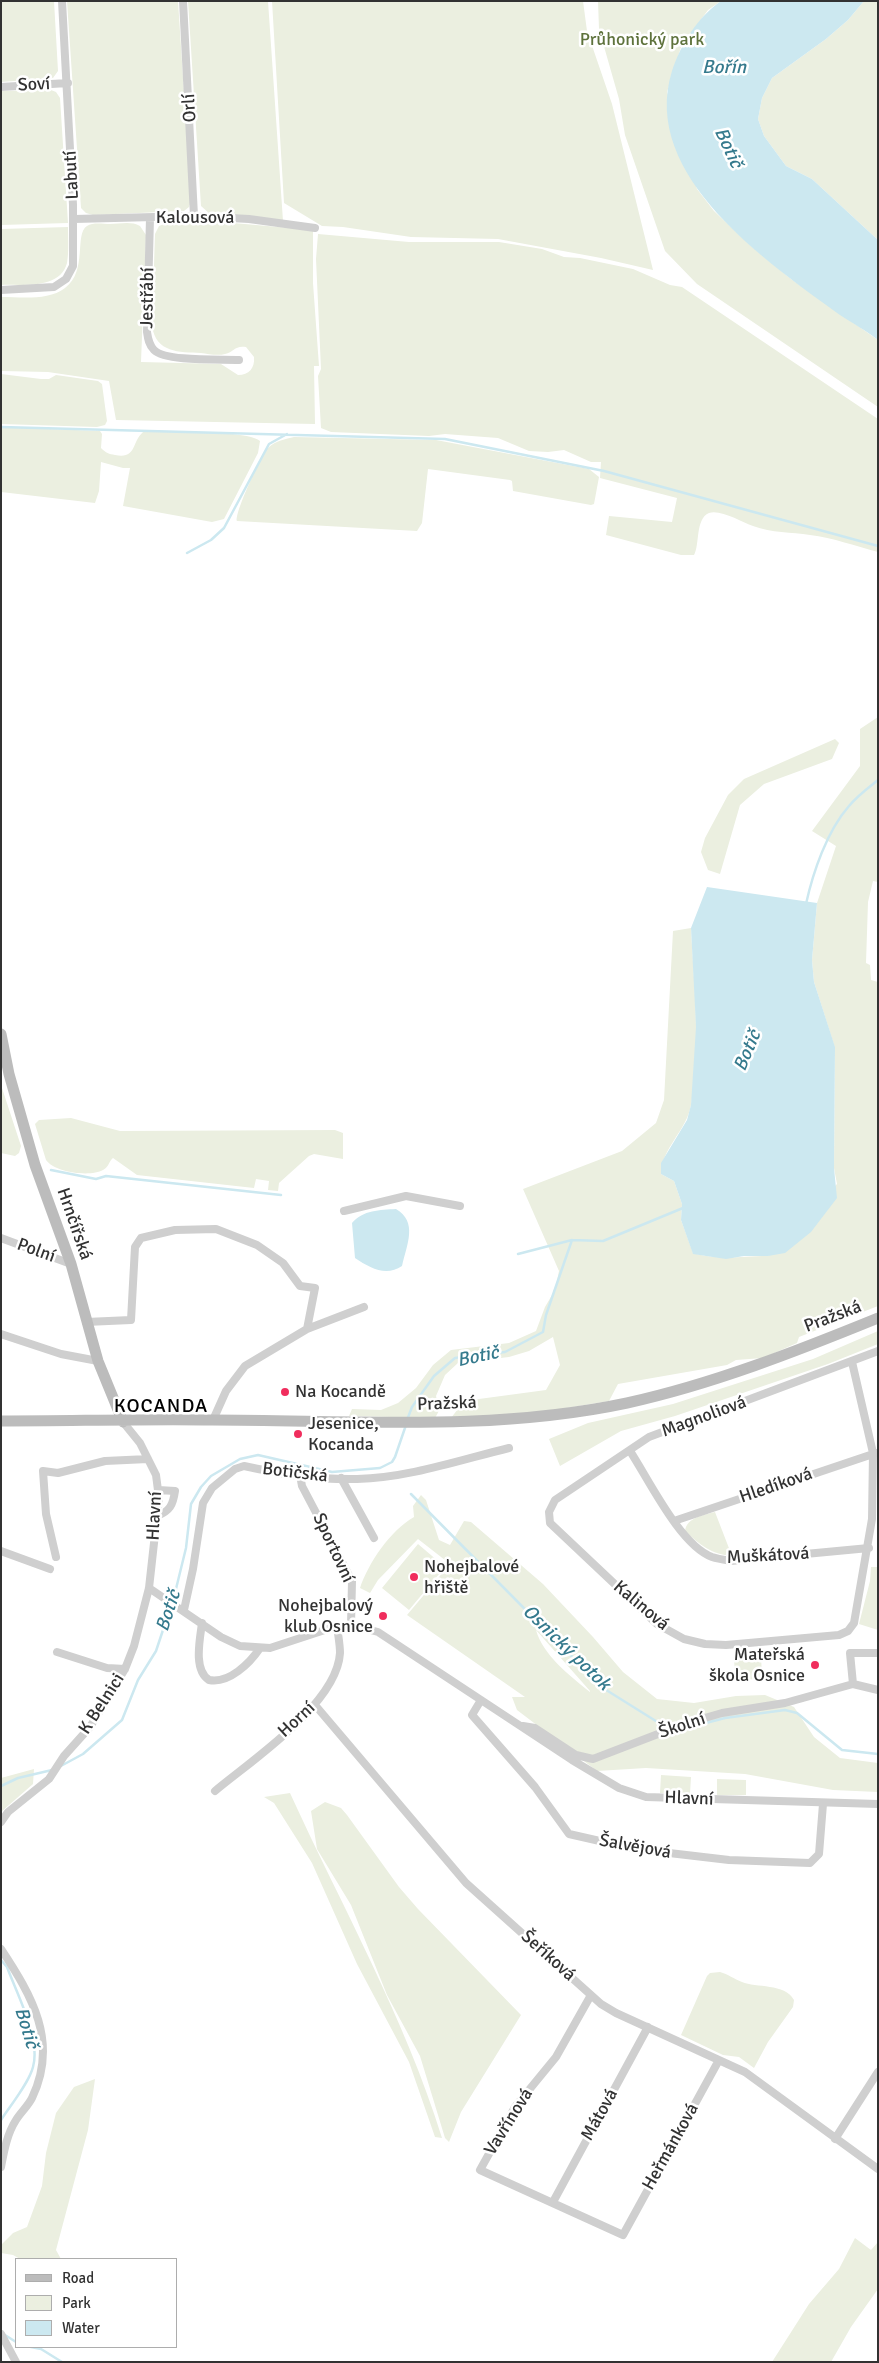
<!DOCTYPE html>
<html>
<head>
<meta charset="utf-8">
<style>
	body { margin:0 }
	#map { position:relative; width:879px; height:2363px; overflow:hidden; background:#fff; font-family:Signika,sans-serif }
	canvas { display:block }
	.frame { position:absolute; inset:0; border:2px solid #323232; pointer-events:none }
	.legend { position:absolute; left:15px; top:2258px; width:162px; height:90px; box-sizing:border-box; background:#fff; border:1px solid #adadad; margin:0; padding:6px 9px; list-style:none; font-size:15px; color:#323232 }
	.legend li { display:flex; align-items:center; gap:10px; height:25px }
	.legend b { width:25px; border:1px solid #adadad }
</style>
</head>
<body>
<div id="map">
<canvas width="879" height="2363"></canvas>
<div class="frame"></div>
<ul class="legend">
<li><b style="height:6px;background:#bcbcbc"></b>Road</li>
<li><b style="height:14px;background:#ebefe0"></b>Park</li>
<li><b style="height:14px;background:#cce8f0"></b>Water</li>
</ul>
</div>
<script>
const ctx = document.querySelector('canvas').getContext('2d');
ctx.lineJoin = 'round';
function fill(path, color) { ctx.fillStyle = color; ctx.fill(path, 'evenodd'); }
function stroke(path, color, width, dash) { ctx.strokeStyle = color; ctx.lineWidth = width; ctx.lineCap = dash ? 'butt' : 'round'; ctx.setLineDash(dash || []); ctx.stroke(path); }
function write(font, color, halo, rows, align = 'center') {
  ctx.font = font + ' Signika,sans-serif'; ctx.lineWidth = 5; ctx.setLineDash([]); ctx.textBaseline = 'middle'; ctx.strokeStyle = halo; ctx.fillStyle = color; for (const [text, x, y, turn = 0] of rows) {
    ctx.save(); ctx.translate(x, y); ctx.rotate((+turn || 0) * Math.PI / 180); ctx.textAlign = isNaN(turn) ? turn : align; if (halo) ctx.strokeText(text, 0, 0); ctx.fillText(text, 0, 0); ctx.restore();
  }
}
fill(new Path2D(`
	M 1,1 L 54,1 L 58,71 L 53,78 L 1,82 Z
	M 67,1 L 178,1 L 191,199 L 189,207 L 184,211 L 93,215 L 86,213 L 81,208 Z
	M 188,1 L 268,1 L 283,221 L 210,214 L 201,206 Z
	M 272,1 L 583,1 L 587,31 L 612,104 L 653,270 L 601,258 L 498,239 L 411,237 L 343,227 L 322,226 L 284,203 Z
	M 598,1 L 721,1 L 708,10 L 681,47 L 667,92 L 697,189 L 714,211 L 751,246 L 791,279 L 878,340 L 878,407 L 697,284 L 665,251 L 625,135 L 619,99 L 599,29 Z
	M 864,1 L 878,1 L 878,240 L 812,179 L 786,166 L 764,136 L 758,119 L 762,98 L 772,78 L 826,39 L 848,20 Z
	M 51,90 L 56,92 L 60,98 L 68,223 L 1,225 L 1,91 Z
	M 166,223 L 233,223 L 313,230 L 313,283 L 319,366 L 314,366 L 315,424 L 116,420 L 109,381 L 48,372 L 1,371 L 1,297 C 21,297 48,301 65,288 C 88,271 74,234 87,226 C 93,222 103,224 110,224 C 120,224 131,221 140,226 L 146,235 L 141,362 L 221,364 L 238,375 C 249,375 255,368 254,357 L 246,347 C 235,345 234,352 225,354 C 218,356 208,354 201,353 C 179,352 156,353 152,326 L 155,234 L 159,226 Z
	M 68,227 C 68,239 69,252 67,263 C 60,290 22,284 1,285 L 1,229 Z
	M 318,234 L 409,242 L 499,242 L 542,249 L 564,257 L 580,258 L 633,269 L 670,285 L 682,287 L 878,419 L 878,552 C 856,546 833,538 810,535 C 791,532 772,533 753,526 C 742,522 720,509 709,513 C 695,519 700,545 694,555 L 681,555 L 606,535 L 609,516 L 672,522 L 677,498 L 600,478 L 601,462 L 591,462 L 564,450 L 548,452 L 529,451 L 498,438 L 445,434 L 429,436 L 331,432 L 321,428 L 318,376 L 321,369 L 316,259 Z
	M 1,374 L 41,379 L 49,379 L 56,375 L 98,381 L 102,384 L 107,421 L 105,425 L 97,427 L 1,424 Z
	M 1,427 L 100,431 L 102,434 L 101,448 C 106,453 109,454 115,455 C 137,459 131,443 143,432 C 165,432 247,430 260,441 L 258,453 L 224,519 L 212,522 L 123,506 L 130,468 L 123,468 L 101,462 L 99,491 L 95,503 L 1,492 Z
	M 294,437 L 436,440 L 589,469 L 599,477 L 594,504 L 591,505 L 513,491 L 512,481 L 510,480 L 428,469 L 422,523 L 417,531 L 237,521 C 234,514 262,453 269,447 C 275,441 286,439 294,437 Z
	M 878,717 L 878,882 L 873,881 L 868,902 L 866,963 L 870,965 L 871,980 L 878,982 L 878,1306 L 799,1337 L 797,1343 L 763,1358 L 736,1360 L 727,1365 L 618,1384 L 609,1401 L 542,1412 L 451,1418 L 464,1401 L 546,1390 L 560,1365 L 553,1337 L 529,1351 L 509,1357 L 458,1363 L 445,1375 L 436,1396 L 440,1409 L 435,1418 L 349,1416 L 352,1409 L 381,1410 L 398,1403 L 416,1388 L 433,1365 L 451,1350 L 509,1343 L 536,1331 L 545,1307 L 555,1290 L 559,1271 L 523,1189 L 622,1151 L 656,1123 L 664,1100 L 673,931 L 691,928 C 694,986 701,1047 691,1105 C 687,1130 661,1149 661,1174 L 674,1181 L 682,1204 L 681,1220 L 693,1253 C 722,1261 739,1256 768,1256 L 837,1184 L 834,1168 L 835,1048 L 814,982 L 812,960 L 817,903 L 836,846 L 812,831 L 860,766 L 860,729 Z
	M 835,739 L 839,743 L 832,759 L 764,784 L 740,805 L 720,874 L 708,870 L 701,852 L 705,838 L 728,795 L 744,779 Z
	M 1,1085 L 21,1146 L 19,1153 L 15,1156 L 1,1153 Z
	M 71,1118 L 120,1131 L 335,1130 L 343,1133 L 343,1159 L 314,1154 L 309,1156 L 279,1183 L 278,1191 L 268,1190 L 269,1181 L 256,1179 L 254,1188 L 137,1175 L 113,1158 C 109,1161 109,1167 103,1170 C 91,1177 55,1173 46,1160 L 35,1124 L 39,1120 Z
	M 878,1331 L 878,1344 L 828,1364 L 675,1416 L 621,1431 L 560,1466 L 549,1439 L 588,1423 L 673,1404 L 813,1359 Z
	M 421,1495 L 426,1500 L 439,1540 L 450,1545 L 464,1521 L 471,1522 L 543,1584 L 593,1637 L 623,1672 L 657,1699 L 694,1703 L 736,1696 L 765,1695 L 794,1707 L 814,1737 L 840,1758 L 878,1763 L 878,1792 L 833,1790 L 745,1774 L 646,1768 L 597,1771 L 517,1710 L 512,1697 L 525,1697 L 407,1615 L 450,1564 L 418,1539 L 378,1580 L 370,1593 L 360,1588 C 369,1562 390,1531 414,1517 L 413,1506 ZM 536,1630 L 590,1691 L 590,1692 C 570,1676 543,1655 536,1630 Z
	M 715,1512 L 732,1556 C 711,1554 700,1545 685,1531 C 687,1517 704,1515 715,1512 Z
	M 418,1544 L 445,1567 L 409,1610 L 382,1588 Z
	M 871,1567 L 878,1567 L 878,1630 L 859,1624 L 870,1581 Z
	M 761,1654 L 762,1679 L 735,1680 L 734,1655 Z
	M 34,1769 L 33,1784 L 1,1812 L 1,1778 Z
	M 661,1775 L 691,1777 L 690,1794 L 660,1793 Z
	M 717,1779 L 746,1780 L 746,1795 L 717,1795 Z
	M 290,1793 C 342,1907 405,2018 442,2138 L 435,2137 L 409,2062 L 357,1964 L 312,1863 L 274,1803 L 264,1797 Z
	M 325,1802 L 341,1808 L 347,1815 L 399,1887 L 418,1909 L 521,2015 L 461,2112 L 449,2142 L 445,2138 L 420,2056 L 387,1995 L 351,1905 L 317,1849 L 311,1811 Z
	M 720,1972 C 728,1974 734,1979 742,1982 C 756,1988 785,1983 794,2000 L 793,2007 L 768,2042 L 754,2068 L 739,2057 L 723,2055 L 681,2035 L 707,1976 L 710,1973 Z
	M 95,2079 L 88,2130 L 56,2250 L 61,2259 L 20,2259 L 13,2255 L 1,2253 L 1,2245 L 13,2233 L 27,2227 L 42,2186 L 46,2153 L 56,2113 L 74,2087 Z
	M 855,2238 L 871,2250 L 878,2242 L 878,2289 L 851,2327 L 831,2362 L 772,2362 L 809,2304 L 839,2269 Z`), '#ebefe0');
fill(new Path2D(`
	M 721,1 L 864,1 L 848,20 L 826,39 L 772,78 L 762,98 L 758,119 L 764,136 L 786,166 L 812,179 L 878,240 L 878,340 C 867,331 852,323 840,315 C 769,263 639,176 672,71 C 681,44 697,18 721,1 Z
	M 707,887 L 817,903 L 812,960 L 814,982 L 835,1047 L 834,1168 L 837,1198 L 811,1232 L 785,1253 L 768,1256 L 744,1256 L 726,1259 L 693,1254 L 681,1220 L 682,1204 L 674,1181 L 661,1174 L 661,1163 L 687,1120 L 691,1105 L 696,1027 L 691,928 Z
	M 396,1209 C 418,1222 407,1244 402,1266 C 386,1277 370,1268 355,1258 L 352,1223 C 363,1210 380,1210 396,1209 Z`), '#cce8f0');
stroke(new Path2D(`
	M 1,427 L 445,439 L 604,471 L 878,546
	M 187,553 L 211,540 L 224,528 L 269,444 L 287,434
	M 806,904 C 813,872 827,831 849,806 C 857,796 868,788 878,780
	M 51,1170 L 96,1179 L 106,1176 L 281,1195
	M 518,1254 L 572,1240
	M 407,1420 L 412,1407 L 434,1376 L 455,1358 L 505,1352 L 543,1332 L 546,1315 L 572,1240 L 603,1241 L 683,1208
	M 411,1494 L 603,1688 L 667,1728
	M 679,1730 L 725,1718 L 785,1710 L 797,1713 L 842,1750 L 878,1754
	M 59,1767 L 83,1754 L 122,1720 L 138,1680 L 156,1651 L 174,1597 L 186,1548 L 191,1504 L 201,1487 L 211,1476 L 240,1459 L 258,1455 L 332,1472 L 380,1468 L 392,1462 L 395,1457 L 406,1425
	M 1,1786 L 18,1778 L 52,1770
	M 1,1960 L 7,1967 C 17,1994 41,2039 33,2067 C 29,2083 10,2106 1,2120
	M 5,2335 L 16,2342
	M 31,2347 L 41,2349 L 62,2362`), '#cce8f0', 2.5);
stroke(new Path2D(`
	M 183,1 L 194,216
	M 1,87 L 68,83
	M 150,218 L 147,332 C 148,339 149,345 154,350 C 166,362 221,359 239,360
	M 74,219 L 194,216 L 249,219 L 315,228
	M 1,290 L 54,287 L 66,279 L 73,266 L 73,205 L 62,1
	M 344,1211 L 406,1196 L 460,1206
	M 1,1238 L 71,1264
	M 86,1322 L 131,1320 L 135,1247 L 141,1238 L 175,1230 L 216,1229 L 257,1245 L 283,1263 L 300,1286 L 315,1288 L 307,1329
	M 1,1334 L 61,1354 L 98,1361
	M 852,1362 L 873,1453 L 872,1519 L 854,1623 L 848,1631 L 839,1635 L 726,1645 L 705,1644 L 684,1639 L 657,1624 L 550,1523 L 549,1512 L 555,1500 L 649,1437 L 878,1351
	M 213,1420 L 226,1391 L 245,1366 L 307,1329 L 364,1307
	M 630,1451 C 649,1480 680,1545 712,1557 C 718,1559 725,1560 731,1561 L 869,1548
	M 300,1475 L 302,1486 L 352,1581 L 351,1625
	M 341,1478 L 374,1538
	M 157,1516 C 170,1511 173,1505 175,1491 L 158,1490
	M 674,1521 L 876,1453
	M 1,1551 L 50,1569
	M 56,1557 L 46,1514 L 43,1471 L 58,1473 L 105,1461 L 148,1459
	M 149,1588 L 221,1637 L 240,1646 L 270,1648 L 337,1626 L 351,1625 L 378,1632 L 572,1760 L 619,1788 L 646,1797 L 878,1804
	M 184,1610 L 193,1569 L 203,1503 L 212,1488 L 235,1469 L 244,1466 C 280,1474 319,1480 357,1479 C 408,1478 460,1460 509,1448
	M 202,1623 C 200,1639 193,1670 209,1680 C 229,1684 250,1663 260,1648
	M 57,1652 L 107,1668 L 125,1669
	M 878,1653 L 850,1653 L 853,1684 L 878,1690
	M 481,1700 L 472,1715 L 535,1787 L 569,1834 L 635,1849 L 729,1860 L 810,1863 L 819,1854 L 823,1804
	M 315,1705 L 466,1883 L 601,2004 L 616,2013 L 745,2072 L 878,2169
	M 523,1726 L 535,1728 L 576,1755 L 593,1759 L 684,1724 L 722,1713 L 785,1703 L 853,1684
	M 215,1791 C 252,1760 337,1704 340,1653 C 340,1644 338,1635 337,1626
	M 1,1822 L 8,1812 L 49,1779 L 64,1756 L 90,1727 L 125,1669 L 134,1646 L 149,1588 L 159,1498 L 156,1475 L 140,1443 L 123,1422
	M 1,1949 C 32,1996 59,2042 32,2098 C 28,2106 21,2112 16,2120 C 7,2134 4,2151 1,2167
	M 591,1995 L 556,2057 L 515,2107 L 480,2170 L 623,2235 L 719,2060
	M 835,2139 L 878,2072
	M 553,2202 L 648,2027
	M 1,2334 L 16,2362`), '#cfcfcf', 8);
stroke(new Path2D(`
	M 1,1034 L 9,1074 L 35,1165 L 71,1264 L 98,1361 L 123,1422
	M 1,1421 C 71,1421 142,1419 212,1420 C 350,1420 491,1432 627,1403 C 713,1384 797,1351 878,1318`), '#bcbcbc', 11);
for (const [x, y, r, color] of [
	[285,1392,5,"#f02d5d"],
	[298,1434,5,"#f02d5d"],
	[414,1577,5,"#f02d5d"],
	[383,1616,5,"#f02d5d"],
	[815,1665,5,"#f02d5d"]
]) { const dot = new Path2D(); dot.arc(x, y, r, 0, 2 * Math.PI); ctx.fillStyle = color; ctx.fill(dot); stroke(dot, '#fff', 2); }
write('18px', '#5e723c', '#fff', [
	["Průhonický park",642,40]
]);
write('18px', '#323232', '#fff', [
	["Soví",34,85,-3],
	["Orlí",190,108,-93],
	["Labutí",72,175,-93],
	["Kalousová",195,218],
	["Jestřábí",148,298,-89],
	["Hrnčířská",74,1224,71],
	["Polní",36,1251,20],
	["Pražská",833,1317,-21],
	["Pražská",447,1404,-2],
	["Magnoliová",704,1417,-20],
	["Botičská",295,1473,7],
	["Hledíková",776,1486,-19],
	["Hlavní",155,1516,-87],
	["Sportovní",333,1548,65],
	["Muškátová",768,1556,-3],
	["Kalinová",641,1606,40],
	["K Belnici",102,1704,-57],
	["Horní",297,1720,-43],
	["Školní",682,1726,-18],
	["Hlavní",689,1799,2],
	["Šalvějová",635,1847,10],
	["Šeříková",548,1956,42],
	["Mátová",600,2115,-61],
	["Vavřínová",509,2122,-58],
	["Heřmánková",671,2147,-61]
]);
write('18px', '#323232', '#fff', [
	["Na Kocandě",295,1392],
	["Jesenice,",308,1424],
	["Kocanda",308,1445],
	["Nohejbalové",424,1567],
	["hřiště",424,1588],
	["Nohejbalový",373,1606,"right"],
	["klub Osnice",373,1627,"right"],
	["Mateřská",805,1655,"right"],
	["škola Osnice",805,1676,"right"]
], 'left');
write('italic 19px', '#357a8d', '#fff', [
	["Bořín",724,68],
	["Botič",728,148,65],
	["Botič",748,1051,-67],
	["Botič",478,1357,-12],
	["Botič",169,1611,-72],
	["Osnický potok",566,1648,44],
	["Botič",26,2028,73]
]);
ctx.letterSpacing = '1px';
write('20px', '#000', '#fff', [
	["KOCANDA",161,1407]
]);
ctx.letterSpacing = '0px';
</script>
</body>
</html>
